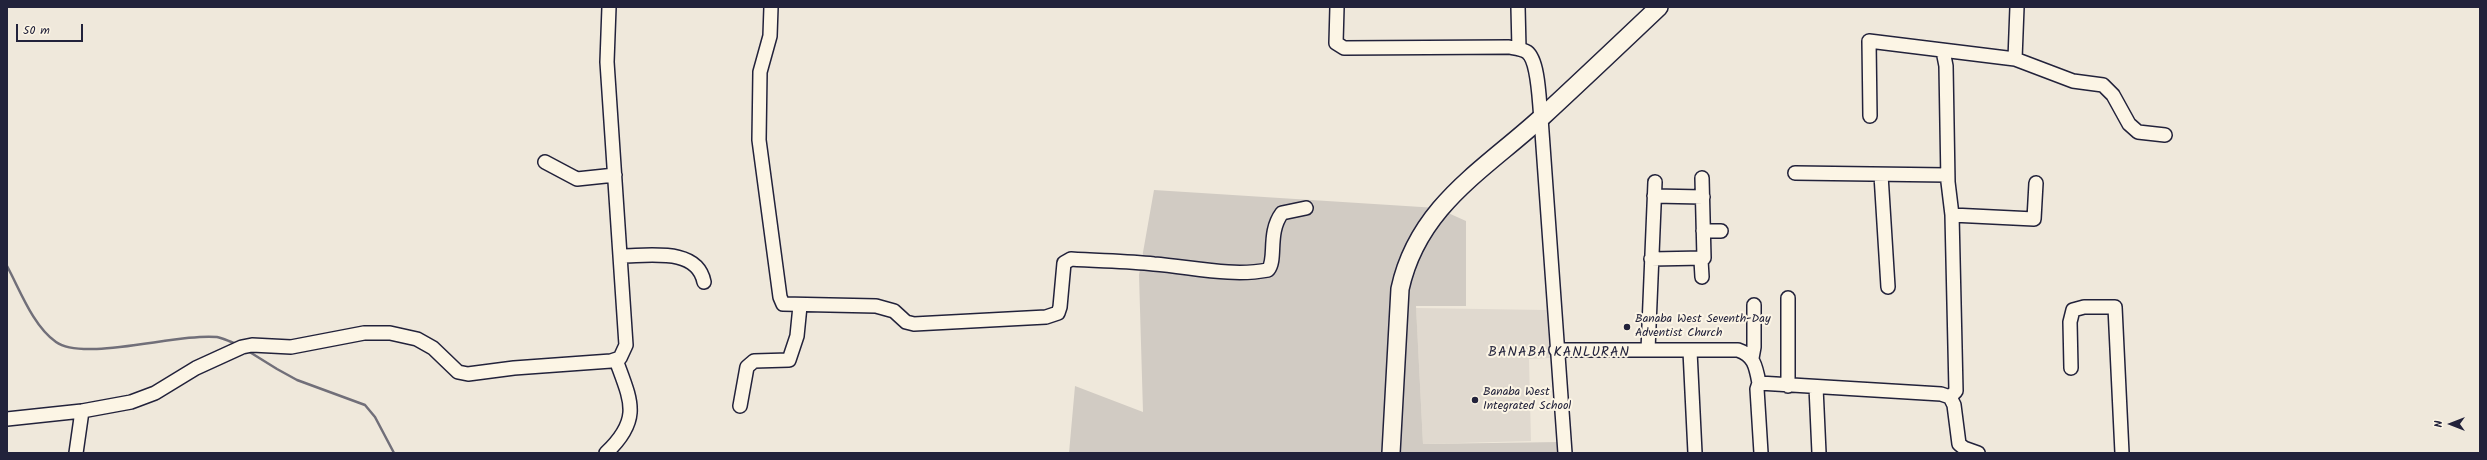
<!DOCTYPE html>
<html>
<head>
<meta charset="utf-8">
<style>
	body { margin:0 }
	#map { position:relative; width:2487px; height:460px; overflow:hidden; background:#efe8db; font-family:Kalam,sans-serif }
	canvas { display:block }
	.frame { position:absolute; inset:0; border:8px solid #22223b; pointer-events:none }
	.north { position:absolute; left:2431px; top:404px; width:40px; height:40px; -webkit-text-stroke:3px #fcf5e5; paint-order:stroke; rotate:270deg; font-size:11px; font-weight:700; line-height:16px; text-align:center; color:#22223b }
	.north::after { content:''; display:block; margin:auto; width:14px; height:18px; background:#22223b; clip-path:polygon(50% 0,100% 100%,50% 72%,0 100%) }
	.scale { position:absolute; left:16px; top:24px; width:67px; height:18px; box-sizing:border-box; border:2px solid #22223b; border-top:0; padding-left:5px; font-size:12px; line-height:14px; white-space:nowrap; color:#22223b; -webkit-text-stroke:3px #fcf5e5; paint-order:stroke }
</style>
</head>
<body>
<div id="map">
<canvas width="2487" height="460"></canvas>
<div class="frame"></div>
<div class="north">N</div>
<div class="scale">50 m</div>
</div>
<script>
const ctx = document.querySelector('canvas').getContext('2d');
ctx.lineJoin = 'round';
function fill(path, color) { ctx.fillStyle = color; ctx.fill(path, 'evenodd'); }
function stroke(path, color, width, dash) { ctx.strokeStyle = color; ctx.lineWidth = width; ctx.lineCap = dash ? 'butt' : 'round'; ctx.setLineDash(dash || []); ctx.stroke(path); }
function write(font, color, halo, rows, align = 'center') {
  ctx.font = font + ' Kalam,sans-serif'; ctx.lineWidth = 4; ctx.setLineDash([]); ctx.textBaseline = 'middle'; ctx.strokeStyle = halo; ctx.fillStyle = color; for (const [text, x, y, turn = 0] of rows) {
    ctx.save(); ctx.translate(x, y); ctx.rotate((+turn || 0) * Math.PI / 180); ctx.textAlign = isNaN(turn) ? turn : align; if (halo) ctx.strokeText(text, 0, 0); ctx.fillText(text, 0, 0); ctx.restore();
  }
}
fill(new Path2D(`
	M 1416,308 L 1547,310 L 1550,358 L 1529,359 L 1531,441 L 1423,444 Z`), '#e0d9cf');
fill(new Path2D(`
	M 1154,190 L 1437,208 L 1466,221 L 1466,306 L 1416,306 L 1423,444 L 1560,442 L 1560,453 L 1069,453 L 1075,386 L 1143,412 L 1139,275 Z`), '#d1cbc3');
stroke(new Path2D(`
	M 7,266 C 20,290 33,326 56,342 C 84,362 178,333 217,337 C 223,338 230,342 237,344
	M 248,351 L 277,369 L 297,380 L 365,405 L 375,417 L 394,453`), '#716f79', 2.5);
const minor = new Path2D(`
	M 771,7 L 770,36 L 760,72 L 759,140 L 780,297 L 783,304 L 876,306 L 894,311 L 906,322 L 914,324 L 1046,317 L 1058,313 L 1060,307 L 1064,263 L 1071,259 C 1099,261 1127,261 1154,264 C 1192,267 1231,277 1268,270 C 1277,259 1267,233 1282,213 L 1306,208
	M 1337,7 L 1336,43 L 1344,48 L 1509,47 C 1514,48 1523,49 1527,52 C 1539,61 1539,103 1541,118 L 1565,453
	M 1518,7 L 1519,49
	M 1943,51 L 1946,66 L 1948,182 L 1952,215 L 1956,391 L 1950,397
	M 2015,59 L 2017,7
	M 1870,116 L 1869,41 L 2015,59 L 2073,81 L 2103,85 L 2113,95 L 2129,124 L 2138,132 L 2165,135
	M 545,162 L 577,179 L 615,175
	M 1795,173 L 1947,175
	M 1881,175 L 1888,287
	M 1654,196 L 1703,197
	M 1952,215 L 2034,219 L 2036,183
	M 1703,231 L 1721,231
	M 621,256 C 649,256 697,247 704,282
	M 1651,259 L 1704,258 L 1702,178
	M 1701,260 L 1702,277
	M 1788,298 L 1788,386
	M 1556,350 L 1738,350 C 1754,355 1756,367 1759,383 L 1941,394 L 1950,397 L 1954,405 L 1959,444 L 1964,448 L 1978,453
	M 1648,350 L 1655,182
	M 1690,351 L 1695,453
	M 1752,358 L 1754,347 L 1754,305
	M 2071,368 L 2070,322 L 2073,310 L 2084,307 L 2115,307 L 2122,453
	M 1759,383 L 1757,389 L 1761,453
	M 1816,387 L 1819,453
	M 740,406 L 747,367 L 754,361 L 789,360 L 797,336 L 800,306
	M 7,419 L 82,411 L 131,402 L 155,393 L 196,368 L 242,347 L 252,345 L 291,347 L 364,333 L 390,333 L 417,339 L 433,348 L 458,372 L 468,374 L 514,368 L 611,361 L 620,358 L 626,345 L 607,62 L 609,7
	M 76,453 L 82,411
	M 606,453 C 642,419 631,401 616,360`);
const major = new Path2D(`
	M 1391,453 L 1400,289 C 1418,206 1484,170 1542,117 C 1581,81 1620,44 1659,7`);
stroke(minor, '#22223b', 16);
stroke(major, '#22223b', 20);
stroke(minor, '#fcf5e5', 13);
stroke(major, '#fcf5e5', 17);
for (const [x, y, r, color] of [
	[1627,327,4,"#22223b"],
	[1475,400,4,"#22223b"]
]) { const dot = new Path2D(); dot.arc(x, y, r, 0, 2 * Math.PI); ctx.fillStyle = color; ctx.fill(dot); stroke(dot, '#fcf5e5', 1.5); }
write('12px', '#22223b', '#fcf5e5', [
	["Banaba West Seventh-Day",1635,320],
	["Adventist Church",1635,334],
	["Banaba West",1483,393],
	["Integrated School",1483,407]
], 'left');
ctx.letterSpacing = '1px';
write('14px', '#22223b', '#fcf5e5', [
	["BANABA KANLURAN",1559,354]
]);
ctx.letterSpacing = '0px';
</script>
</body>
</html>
